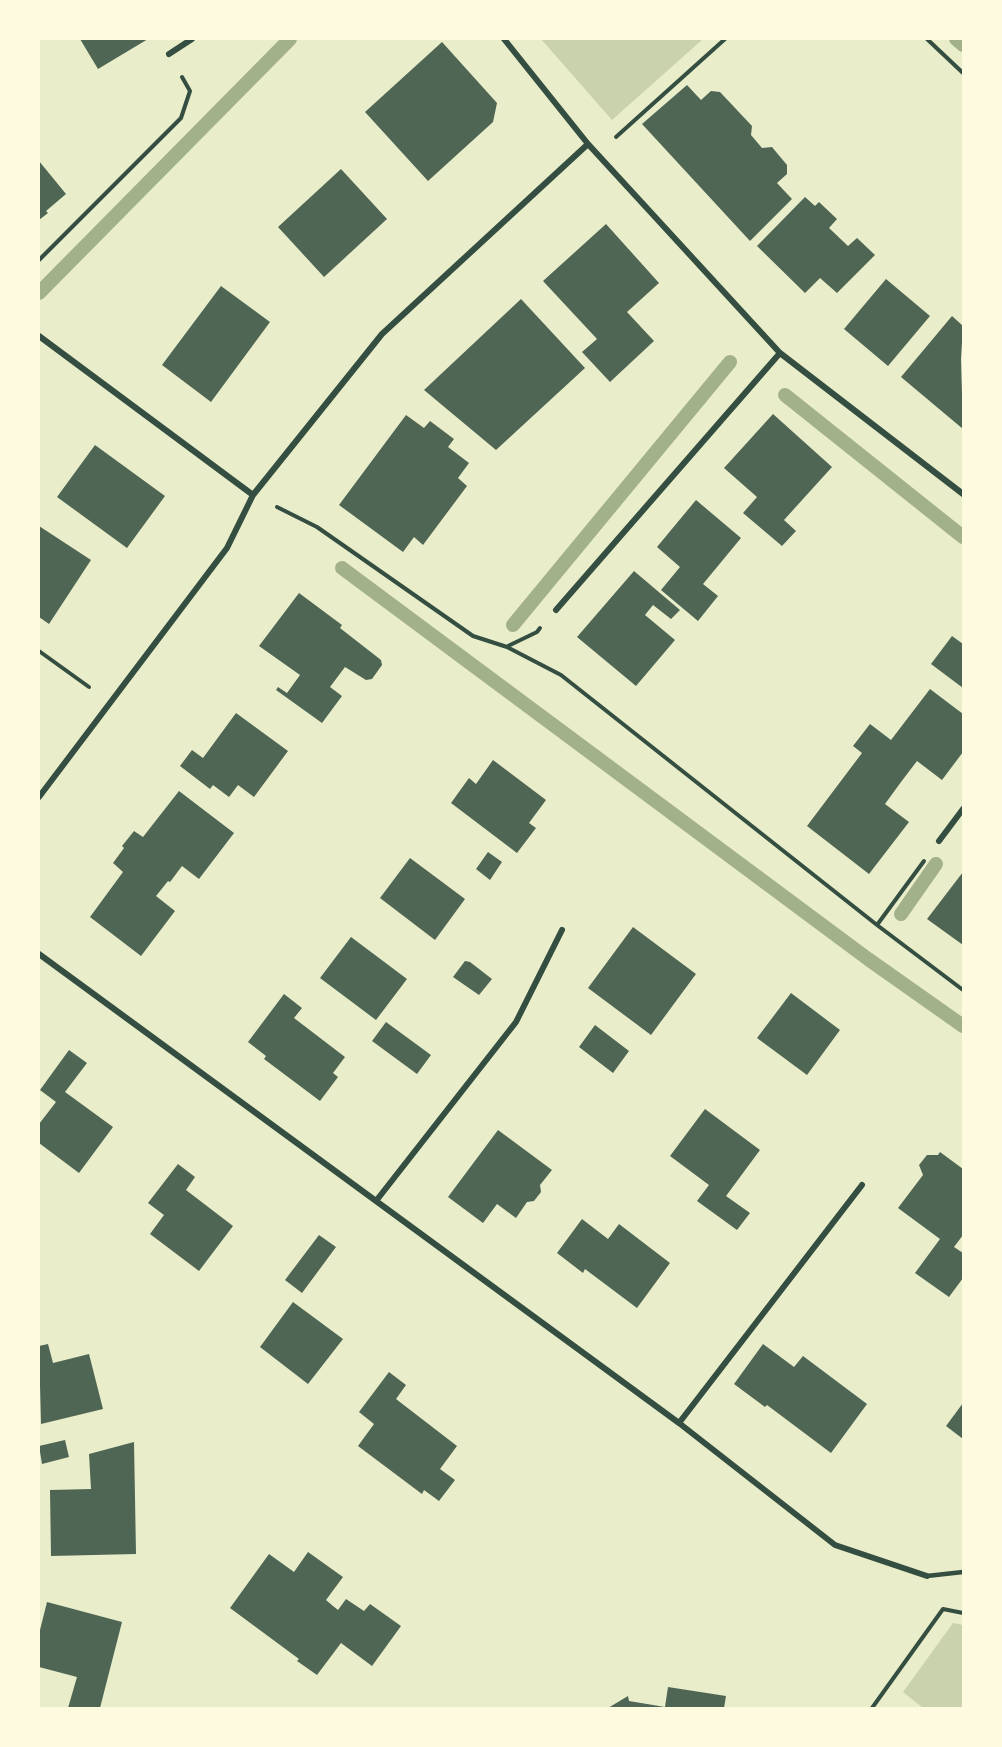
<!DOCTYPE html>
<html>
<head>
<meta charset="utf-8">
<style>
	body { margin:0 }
	#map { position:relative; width:1002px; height:1747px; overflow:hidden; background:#e9edc9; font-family:Manrope,sans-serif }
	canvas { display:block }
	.frame { position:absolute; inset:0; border:40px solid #fefae0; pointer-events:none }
</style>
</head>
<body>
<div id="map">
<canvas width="1002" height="1747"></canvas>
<div class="frame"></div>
</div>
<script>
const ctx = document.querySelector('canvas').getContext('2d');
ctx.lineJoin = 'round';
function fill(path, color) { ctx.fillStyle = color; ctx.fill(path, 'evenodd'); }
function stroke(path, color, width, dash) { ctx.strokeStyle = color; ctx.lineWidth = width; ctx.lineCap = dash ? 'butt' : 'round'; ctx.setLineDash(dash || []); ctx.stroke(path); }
fill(new Path2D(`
	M 541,39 L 703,39 L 612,120 Z
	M 953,1623 L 963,1625 L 963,1708 L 923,1708 L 903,1692 Z`), '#cad2ad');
stroke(new Path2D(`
	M 956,39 L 963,45
	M 39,293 L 290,39
	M 785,395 L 963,537
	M 342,568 L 868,959 L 963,1026
	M 513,625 L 730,362
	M 901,914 L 936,864`), '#a3b18a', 14);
fill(new Path2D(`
	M 80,39 L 148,39 L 98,69 Z
	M 442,42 L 497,103 L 493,122 L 428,181 L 365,112 Z
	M 687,85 L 701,100 L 711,91 L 720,92 L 752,126 L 751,135 L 762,148 L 772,147 L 787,165 L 787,174 L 777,183 L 792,199 L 750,241 L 642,124 Z
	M 39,161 L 66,194 L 46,211 L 48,213 L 39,220 Z
	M 341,169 L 387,219 L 324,277 L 278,227 Z
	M 805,197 L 815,206 L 819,202 L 837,219 L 829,228 L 848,246 L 857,238 L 875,255 L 837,293 L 820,278 L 805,293 L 757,246 Z
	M 606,224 L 659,283 L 627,312 L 654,341 L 610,382 L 582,352 L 597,339 L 543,281 Z
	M 886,279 L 930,316 L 888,366 L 844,329 Z
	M 221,286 L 270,322 L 211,402 L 162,365 Z
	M 521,299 L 585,368 L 496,450 L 424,390 Z
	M 952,316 L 963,326 L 961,359 L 963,429 L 901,377 Z
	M 773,414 L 832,467 L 784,520 L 796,531 L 782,546 L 743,513 L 757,497 L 724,468 Z
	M 406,415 L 424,428 L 430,421 L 454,439 L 448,447 L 469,463 L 458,478 L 467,486 L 423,545 L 414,537 L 403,552 L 339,505 Z
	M 95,445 L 165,496 L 127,548 L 57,497 Z
	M 696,500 L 741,538 L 703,584 L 718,596 L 698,621 L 661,590 L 680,567 L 657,547 Z
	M 39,526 L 91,560 L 49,624 L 39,617 Z
	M 634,571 L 680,610 L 671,619 L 653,605 L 645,615 L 675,640 L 636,686 L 577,637 Z
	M 299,593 L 342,625 L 340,628 L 381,660 L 382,665 L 372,679 L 366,680 L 345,667 L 330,687 L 342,696 L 322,723 L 276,690 L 278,687 L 287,693 L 300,675 L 259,646 Z
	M 952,636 L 963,644 L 963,688 L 931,664 Z
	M 930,689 L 963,714 L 963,752 L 942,780 L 917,761 L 901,782 L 885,804 L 909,822 L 869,874 L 807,826 L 862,753 L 853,746 L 870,724 L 891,740 Z
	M 236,713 L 288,751 L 254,797 L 238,785 L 229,797 L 213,785 L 210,789 L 180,766 L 192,750 L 203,758 Z
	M 493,760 L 546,800 L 529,823 L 536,828 L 517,853 L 451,803 L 469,778 L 476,784 Z
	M 179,791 L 234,833 L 199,879 L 182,866 L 170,882 L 168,881 L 156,896 L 175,911 L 141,956 L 90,917 L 123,872 L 113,863 L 124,848 L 122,846 L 134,831 L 143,837 Z
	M 488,852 L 502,862 L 490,880 L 476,869 Z
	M 410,858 L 465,899 L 435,940 L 380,898 Z
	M 963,872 L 963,945 L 927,919 Z
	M 633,927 L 696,974 L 651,1035 L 588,988 Z
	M 351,937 L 407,979 L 376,1020 L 320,978 Z
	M 465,961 L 470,962 L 492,979 L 479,995 L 453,977 Z
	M 791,993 L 840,1030 L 807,1075 L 757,1038 Z
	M 284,994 L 302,1008 L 294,1018 L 345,1057 L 333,1073 L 338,1077 L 320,1101 L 264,1059 L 266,1056 L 248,1042 Z
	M 386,1022 L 431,1055 L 417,1074 L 372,1041 Z
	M 595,1025 L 629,1051 L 613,1073 L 579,1047 Z
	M 69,1050 L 87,1063 L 65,1092 L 113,1127 L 79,1173 L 39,1143 L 39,1124 L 56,1102 L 40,1090 Z
	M 705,1109 L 760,1150 L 726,1196 L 750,1213 L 737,1230 L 697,1201 L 709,1185 L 670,1156 Z
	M 498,1130 L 552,1170 L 540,1185 L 541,1192 L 534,1201 L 527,1202 L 516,1218 L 497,1204 L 483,1223 L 448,1197 Z
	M 940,1152 L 963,1169 L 963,1235 L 954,1247 L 963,1253 L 963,1278 L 949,1297 L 915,1273 L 940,1239 L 898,1208 L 923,1175 L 919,1165 L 927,1155 L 938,1155 Z
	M 178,1164 L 195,1177 L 186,1190 L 233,1226 L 199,1271 L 150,1234 L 164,1215 L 148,1203 Z
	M 582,1219 L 608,1239 L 619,1224 L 670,1263 L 637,1308 L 585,1269 L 583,1273 L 557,1253 Z
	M 319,1235 L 336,1247 L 302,1293 L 285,1280 Z
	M 293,1302 L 343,1339 L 308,1384 L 260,1347 Z
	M 48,1344 L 53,1363 L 89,1354 L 103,1409 L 41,1424 L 39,1346 Z
	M 763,1344 L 794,1367 L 803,1356 L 867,1404 L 831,1453 L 767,1405 L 765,1407 L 734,1384 Z
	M 389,1372 L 406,1385 L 396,1399 L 457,1446 L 440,1469 L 455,1480 L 439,1501 L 424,1490 L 422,1494 L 358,1446 L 374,1424 L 359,1412 Z
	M 963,1403 L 963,1439 L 946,1426 Z
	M 65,1440 L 69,1457 L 42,1464 L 39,1446 Z
	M 134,1442 L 136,1554 L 51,1556 L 50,1490 L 91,1489 L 89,1454 Z
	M 308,1552 L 343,1577 L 326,1600 L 333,1606 L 338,1610 L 346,1599 L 364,1611 L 370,1604 L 401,1626 L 372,1666 L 341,1643 L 317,1675 L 297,1661 L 299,1659 L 230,1608 L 269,1554 L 294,1572 Z
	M 47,1602 L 122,1622 L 100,1708 L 68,1708 L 77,1677 L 39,1667 L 39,1634 Z
	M 668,1687 L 726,1696 L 724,1708 L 608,1708 L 628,1696 L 629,1701 L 665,1707 Z`), '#4f6655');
stroke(new Path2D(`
	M 927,39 L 963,73
	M 616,137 L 725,39
	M 39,260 L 181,118 L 190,91 L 182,77
	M 277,507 L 317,527 L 473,636 L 507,647 L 561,675 L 877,925 L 963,990
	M 508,646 L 537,632 L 540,628
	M 39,651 L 89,687
	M 877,925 L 924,861
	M 943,1609 L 963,1613
	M 872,1708 L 943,1609`), '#344e41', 4);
stroke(new Path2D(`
	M 927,1576 L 963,1572`), '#344e41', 4.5);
stroke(new Path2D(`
	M 504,39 L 588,144 L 780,353 L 963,494
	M 169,54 L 192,39
	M 39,336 L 253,495
	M 556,610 L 780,353
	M 39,797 L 227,548 L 253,495 L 382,334 L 588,144
	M 939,841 L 963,809
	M 39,954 L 679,1423 L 835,1545 L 927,1576
	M 376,1201 L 516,1022 L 562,930
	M 679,1423 L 862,1185`), '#344e41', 6);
</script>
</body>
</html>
